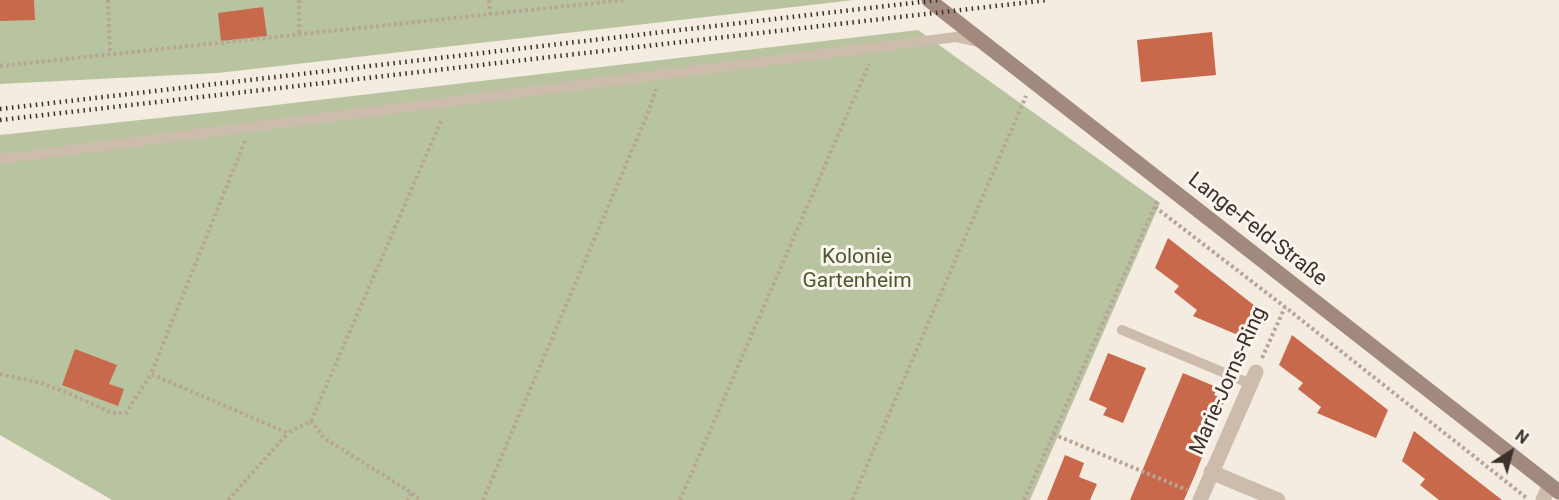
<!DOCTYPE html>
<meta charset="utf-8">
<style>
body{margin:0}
#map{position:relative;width:1559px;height:500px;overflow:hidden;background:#f4ebe1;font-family:Roboto,sans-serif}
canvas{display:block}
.north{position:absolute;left:1481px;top:422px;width:60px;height:60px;-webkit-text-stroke:4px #fbf5ee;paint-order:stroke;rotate:36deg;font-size:16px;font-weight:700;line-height:24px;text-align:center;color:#3b302b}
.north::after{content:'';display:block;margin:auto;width:21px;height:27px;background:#3b302b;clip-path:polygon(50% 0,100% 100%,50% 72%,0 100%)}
</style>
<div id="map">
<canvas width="1559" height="500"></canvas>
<div class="north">N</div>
</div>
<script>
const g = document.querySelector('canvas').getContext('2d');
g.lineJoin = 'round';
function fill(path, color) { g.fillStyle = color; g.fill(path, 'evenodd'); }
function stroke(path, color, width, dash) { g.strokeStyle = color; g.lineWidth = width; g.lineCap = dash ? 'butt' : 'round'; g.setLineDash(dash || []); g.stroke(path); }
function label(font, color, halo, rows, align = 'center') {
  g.font = font + ' Roboto,sans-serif'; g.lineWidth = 6; g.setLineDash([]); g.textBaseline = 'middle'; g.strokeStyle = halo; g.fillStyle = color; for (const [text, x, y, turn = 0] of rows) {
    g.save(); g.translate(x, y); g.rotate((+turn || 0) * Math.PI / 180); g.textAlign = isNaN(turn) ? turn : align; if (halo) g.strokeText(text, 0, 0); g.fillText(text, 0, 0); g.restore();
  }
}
const green = new Path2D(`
 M0 0H854L218 73 0 84Z
 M918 30 1160 203 1030 500H112L0 435V135L224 111Z`);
const building = new Path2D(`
 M0 0H34L35 20 0 21Z
 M263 7 267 36 221 41 218 13Z
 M1212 32 1216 75 1141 82 1137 40Z
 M1168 238 1264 313 1252 341 1193 316 1197 310 1174 292 1179 286 1155 268Z
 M1292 335 1388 410 1376 438 1317 413 1321 407 1298 389 1303 383 1279 365Z
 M75 349 117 365 109 384 124 389 118 406 62 385Z
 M1108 353 1146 368 1123 423 1103 415 1107 408 1089 400Z
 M1183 373 1214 386 1213 390 1216 391 1214 395 1225 399 1195 475 1184 500H1130Z
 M1414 431 1466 472 1502 500H1439L1420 485 1425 479 1402 461Z
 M1065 455 1084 463 1079 477 1097 484 1090 500H1047Z`);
const path = new Path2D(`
 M108 0 110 54
 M299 0V34
 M489 0 490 14
 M0 66 624 0
 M245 141 151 374 288 433 311 421 324 438 412 493 407 500
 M1155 207 1285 307 1528 499
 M1262 358 1285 307
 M0 374 41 383 70 394 112 413H126L151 374
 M311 421 442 119
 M1053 434 1187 490
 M412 493 420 500
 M228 500 288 433
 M483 500 648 113 656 89
 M680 500 869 64
 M852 500 1026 96
 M1024 500 1158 199`);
const lane = new Path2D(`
 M0 159 956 37 979 42
 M1122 330 1251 384`);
const street = new Path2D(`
 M1211 472 1278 500
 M1200 500 1256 372
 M1543 500 1550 485`);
const secondary = new Path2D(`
 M929 0 1559 492`);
const rail = new Path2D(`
 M0 109 938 0
 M0 120 1048 0`);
const streetNames = [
 ["Lange-Feld-Straße",1257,230,38],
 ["Marie-Jorns-Ring",1229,381,-66]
];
const parkNames = [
 ["Kolonie",857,258],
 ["Gartenheim",857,282]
];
fill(green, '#b8c4a0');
fill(building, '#c8694b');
stroke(path, '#b9a596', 4, [3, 3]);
stroke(lane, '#cdbbac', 10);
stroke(street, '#cdbbac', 15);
stroke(secondary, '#a18a7d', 15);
stroke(rail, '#3b302b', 4.5, [1.5, 4.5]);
label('21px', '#3b302b', '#fbf5ee', streetNames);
label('21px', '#4a5a2e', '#fbf5ee', parkNames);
</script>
